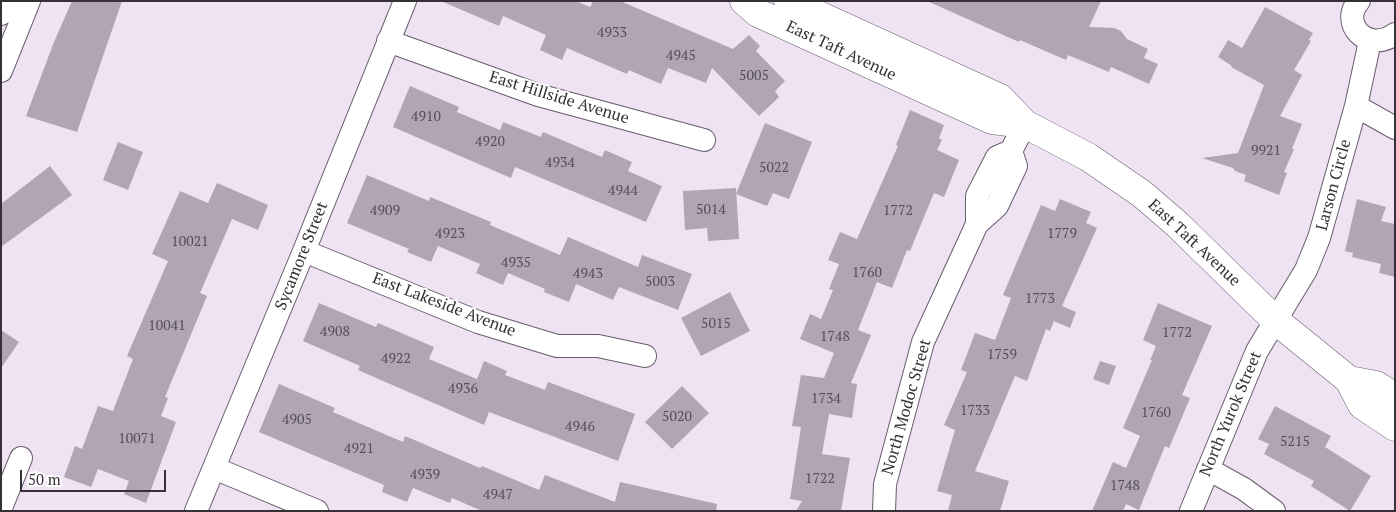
<!DOCTYPE html>
<style>
body{margin:0}
#map{position:relative;width:1396px;height:512px;overflow:hidden;background:#eee2f3;font-family:"PT Serif",serif}
canvas{display:block}
.frame{position:absolute;inset:0;border:2px solid #353137;pointer-events:none}
.scale{position:absolute;left:20px;top:470px;width:146px;height:22px;box-sizing:border-box;border:2px solid #353137;border-top:0;padding-left:6px;font-size:15px;line-height:18px;white-space:nowrap;color:#353137;-webkit-text-stroke:4px #fff;paint-order:stroke}
</style>
<div id="map">
<canvas width="1396" height="512"></canvas>
<div class="frame"></div>
<div class="scale">50 m</div>
</div>
<script>
const g = document.querySelector('canvas').getContext('2d');
g.lineJoin = 'round';
function fill(path, color) { g.fillStyle = color; g.fill(path, 'evenodd'); }
function stroke(path, color, width, dash) { g.strokeStyle = color; g.lineWidth = width; g.lineCap = dash ? 'butt' : 'round'; g.setLineDash(dash || []); g.stroke(path); }
function label(font, color, halo, rows, align = 'center') {
  g.font = font + ' "PT Serif",serif'; g.lineWidth = 4; g.setLineDash([]); g.textBaseline = 'middle'; g.strokeStyle = halo; g.fillStyle = color; for (const [text, x, y, turn = 0] of rows) {
    g.save(); g.translate(x, y); g.rotate((+turn || 0) * Math.PI / 180); g.textAlign = isNaN(turn) ? turn : align; if (halo) g.strokeText(text, 0, 0); g.fillText(text, 0, 0); g.restore();
  }
}
const building = new Path2D(`
 M72 1H122L77 132 26 116 54 42Z
 M441 1H576L590 7 593 1H620L733 49 749 35 760 46 756 51 785 81 775 91 779 97 759 116 712 68 706 83 668 68 661 84 629 70 627 74 567 48 562 60 540 50 546 35 503 16 499 26Z
 M927 1H1101L1089 27 1114 28 1121 31 1127 39 1148 49 1144 58 1158 64 1149 84 1111 67 1109 72 1068 55 1066 60 1020 40 1019 42Z
 M1265 7 1313 33 1309 40 1311 41 1294 70 1302 75 1280 116 1302 124 1292 149H1294L1284 172 1287 173 1279 195 1244 181 1246 175 1235 171 1233 168 1202 158 1238 153 1264 85 1231 67 1232 66 1218 57 1228 40 1242 48Z
 M410 86 459 107 457 112 500 130 503 122 541 137 543 132 602 157 605 150 632 162 628 171 662 186 646 222 515 167 511 178 393 127Z
 M910 110 944 125 939 138 942 140 937 150 959 160 944 197 934 193 910 251 907 250 892 288 877 282 858 330 871 335 851 383 857 384 852 418 829 414 822 454 850 458 841 511H796L802 501 790 499 801 427 792 426 801 375 824 378 834 353 800 339 810 314 821 319 833 290 829 289 839 264 828 260 840 232 857 239 898 146 896 145Z
 M765 123 812 142 789 199 773 193 767 206 736 194Z
 M118 142 143 152 128 190 103 180Z
 M50 166 72 195 1 247V204Z
 M367 175 429 201 430 197 491 222 490 225 560 255 568 237 638 267 642 255 692 274 678 310 619 287 613 300 576 284 569 302 544 292 545 289 508 273 503 285 476 273 480 264 438 246 431 262 407 252 409 249 347 223Z
 M217 183 268 205 258 230 232 219 200 293 207 296 165 397 168 398 161 416 176 422 146 503 124 494 129 481 98 469 91 487 64 477 75 446 82 449 98 406 113 411 133 359 127 356 168 261 152 254 180 191 208 203Z
 M736 188 739 239 708 241 707 228 685 230 683 191Z
 M1060 199 1091 212 1086 223 1097 228 1062 306 1076 312 1070 328 1054 321 1050 331 1046 329 1027 381 1015 376 975 471 1009 481 1000 511H948L952 495 937 491 955 430 944 425 967 372 961 370 975 333 995 340 1011 298 1003 295 1041 205 1055 211Z
 M1357 199 1386 207 1381 221 1395 224V277L1379 273 1381 264 1352 257 1353 253 1345 251Z
 M730 292 750 331 701 356 681 318Z
 M319 303 376 327 378 323 434 347 429 359 477 379 484 361 507 371 505 375 545 390 548 382 635 414 618 461 489 412 484 425 358 370 360 366 303 341Z
 M1158 303 1212 326 1182 395 1190 398 1169 448 1165 446 1139 510 1126 504 1123 511H1092L1113 462 1126 468 1140 436 1123 428 1152 360H1150L1156 346 1143 340Z
 M1 330 19 342 1 368Z
 M1100 361 1116 366 1109 385 1093 379Z
 M279 384 335 408 333 412 403 442 405 436 480 468 482 466 539 490 545 475 615 502 620 482 717 504 716 511H482L452 498 450 503 413 488 407 502 382 492 384 485 259 432Z
 M682 386 709 413 672 449 645 422Z
 M1275 406 1331 436 1325 447 1371 476 1350 511 1311 486 1314 481 1264 454 1269 444 1258 439Z`);
const minor = new Path2D(`
 M1359 1C1339 23 1367 54 1395 34
 M1 14 6 1
 M388 41 538 95 704 140
 M1 71 29 1
 M1356 106 1395 128
 M977 224 997 206 1016 166 1011 151
 M304 251 478 322 557 346H598L645 356
 M214 468 317 511
 M1208 469 1244 489 1274 511
 M1 508 21 458
 M196 511 304 251 405 1
 M884 511 885 484 923 342 977 224V196L997 157 1011 151 1025 124
 M1191 511 1257 351 1306 270 1319 238 1356 106 1370 41`);
const tertiary = new Path2D(`
 M744 1 758 13 992 120 1025 124 1088 157 1142 194 1178 225 1275 320 1349 380 1362 405 1395 427
 M788 1 1000 98 1025 124
 M1349 380 1376 385 1395 397`);
const numberNames = [
 ["4933",612,33],
 ["4945",681,56],
 ["5005",754,76],
 ["4910",426,117],
 ["4920",490,142],
 ["9921",1266,151],
 ["4934",560,163],
 ["5022",774,168],
 ["4944",623,191],
 ["5014",711,210],
 ["4909",385,211],
 ["1772",898,211],
 ["4923",450,234],
 ["1779",1062,234],
 ["10021",190,242],
 ["4935",516,263],
 ["1760",867,273],
 ["4943",588,274],
 ["5003",660,282],
 ["1773",1040,299],
 ["5015",716,324],
 ["10041",167,326],
 ["4908",335,332],
 ["1772",1177,333],
 ["1748",835,337],
 ["1759",1002,355],
 ["4922",396,359],
 ["4936",463,389],
 ["1734",826,399],
 ["1733",975,411],
 ["1760",1156,413],
 ["5020",677,417],
 ["4905",297,420],
 ["4946",580,427],
 ["10071",137,439],
 ["5215",1295,442],
 ["4921",359,449],
 ["4939",425,475],
 ["1722",820,479],
 ["1748",1125,486],
 ["4947",498,495]
];
const streetNames = [
 ["East Taft Avenue",841,51,25],
 ["East Hillside Avenue",559,98,17],
 ["Larson Circle",1334,185,-75],
 ["East Taft Avenue",1194,243,43],
 ["Sycamore Street",302,256,-68],
 ["East Lakeside Avenue",444,305,21],
 ["North Modoc Street",907,407,-74],
 ["North Yurok Street",1231,414,-67]
];
fill(building, '#b0a4b5');
stroke(minor, '#685d6c', 24);
stroke(tertiary, '#685d6c', 29);
stroke(minor, '#fff', 22);
stroke(tertiary, '#fff', 28);
label('14px', '#544e56', null, numberNames);
label('16px', '#353137', '#fff', streetNames);
</script>
